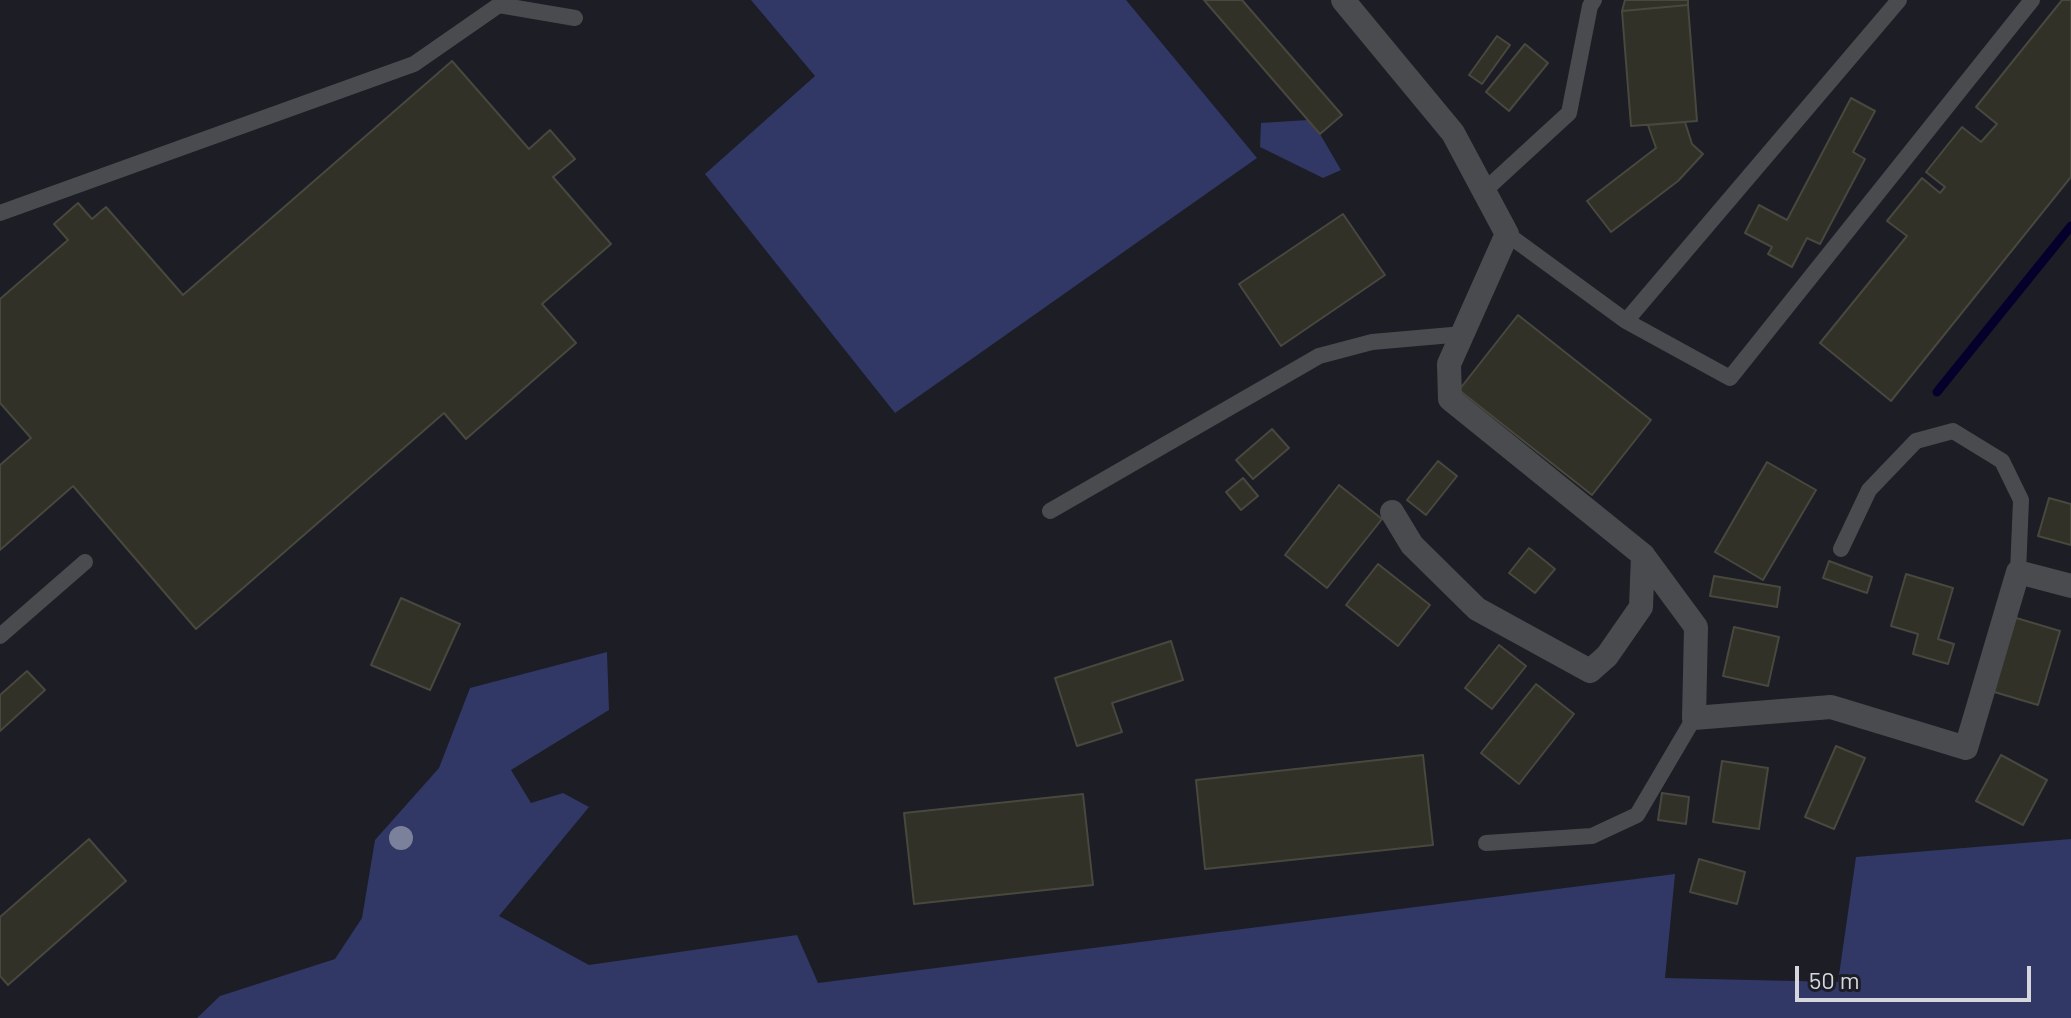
<!DOCTYPE html>
<style>
body{margin:0}
#map{position:relative;width:2071px;height:1018px;overflow:hidden;background:#1c1d25;font-family:Barlow,sans-serif}
canvas{display:block}
.scale{position:absolute;left:1795px;top:966px;width:236px;height:36px;box-sizing:border-box;border:4px solid #d6d7dc;border-top:0;padding-left:10px;font-size:24px;line-height:28px;white-space:nowrap;color:#d6d7dc;-webkit-text-stroke:6px #1c1d25;paint-order:stroke}
</style>
<div id="map">
<canvas width="2071" height="1018"></canvas>
<div class="scale">50 m</div>
</div>
<script>
const g = document.querySelector('canvas').getContext('2d');
g.lineJoin = 'round';
function fill(path, color) { g.fillStyle = color; g.fill(path, 'evenodd'); }
function stroke(path, color, width, dash) { g.strokeStyle = color; g.lineWidth = width; g.lineCap = dash ? 'butt' : 'round'; g.setLineDash(dash || []); g.stroke(path); }
const green = new Path2D(`
 M751 0H1126L1257 158 895 413 705 174 815 76Z
 M1308 120 1320 134 1341 170 1323 178 1260 147 1261 123Z
 M607 652 609 710 511 770 531 803 563 793 589 807 499 916 589 965 797 935 818 983 1675 874 1665 978 1838 982 1856 857 2071 839V1018H197L220 996 335 959 362 918 375 840 439 768 470 688Z`);
const stream = new Path2D(`
 M1937 392 2071 226`);
const building = new Path2D(`
 M1204 0H1242L1342 115 1320 134Z
 M1625 0H1688V5L1622 11Z
 M2062 0H2071V177L1891 401 1820 343 1907 236 1887 221 1922 178 1940 193 1945 187 1926 172 1962 127 1981 142 1997 124 1976 107Z
 M1688 5 1697 121 1631 126 1622 11Z
 M1497 36 1510 45 1482 84 1469 75Z
 M1525 44 1548 63 1509 111 1486 92Z
 M452 61 529 149 550 130 575 159 553 177 611 244 542 304 576 343 466 439 444 413 196 629 73 486 0 550V465L31 438 0 403V299L68 240 54 224 78 203 92 219 106 207 183 295Z
 M1851 98 1875 111 1853 152 1865 159 1820 244 1807 238 1792 267 1768 254 1772 247 1745 233 1759 205 1787 220Z
 M1685 122 1692 144 1703 154 1678 181 1611 232 1587 201 1656 148 1648 125Z
 M1343 214 1385 275 1281 346 1239 284Z
 M1518 315 1651 420 1592 495 1459 390Z
 M1272 429 1289 448 1253 479 1236 460Z
 M1438 461 1457 476 1426 515 1407 500Z
 M1767 462 1816 490 1763 580 1715 552Z
 M1243 478 1258 496 1241 510 1226 492Z
 M1339 485 1382 519 1327 588 1285 555Z
 M2049 498 2071 504V545L2038 536Z
 M1529 548 1555 569 1535 593 1509 573Z
 M1829 561 1872 577 1867 593 1823 578Z
 M1378 564 1430 605 1398 646 1346 605Z
 M1906 574 1953 588 1938 639 1954 644 1948 664 1913 654 1918 634 1891 626Z
 M1714 576 1780 587 1777 607 1710 596Z
 M401 598 460 624 430 690 371 665Z
 M2013 617 2060 631 2038 705 1991 691Z
 M1734 627 1779 637 1768 686 1723 676Z
 M1171 641 1183 680 1112 703 1122 732 1077 746 1055 678Z
 M1499 645 1526 666 1492 709 1465 688Z
 M27 671 45 690 0 731V695Z
 M1536 684 1574 714 1519 784 1481 753Z
 M1836 746 1865 758 1834 829 1805 817Z
 M1423 755 1433 845 1205 869 1196 780Z
 M2001 755 2047 780 2023 825 1976 801Z
 M1722 761 1768 768 1759 829 1713 822Z
 M1662 793 1689 797 1686 824 1658 820Z
 M1083 794 1093 885 914 904 904 813Z
 M89 839 126 881 8 985 0 976V917Z
 M1699 859 1745 872 1737 904 1690 892Z`);
const service = new Path2D(`
 M1484 191 1569 113 1590 6 1594 0
 M0 213 414 64 499 5 575 18
 M1507 234 1626 321 1730 378 2032 0
 M1626 321 1899 0
 M1050 511 1319 356 1372 342 1463 334
 M1841 549 1869 490 1916 441 1953 431 2002 461 2021 500 2018 572
 M0 636 85 562
 M1486 843 1592 836 1637 815 1694 718`);
const minor = new Path2D(`
 M1343 0 1453 133 1507 234 1449 364 1450 399 1643 555 1696 627 1694 718 1831 707 1966 748 2018 572 2071 586
 M1392 512 1412 545 1477 609 1590 671 1607 656 1641 607 1643 555`);
const trees = [
 [401,838]
];
fill(green, '#313865');
stroke(stream, '#04002b', 9);
fill(building, '#313128');
stroke(building, '#48483f', 2);
stroke(service, '#4a4b4f', 16);
stroke(minor, '#4a4b4f', 24);
g.fillStyle = '#7b809b';
for (const [x, y] of trees) { g.beginPath(); g.arc(x, y, 12, 0, 2 * Math.PI); g.fill(); }
</script>
